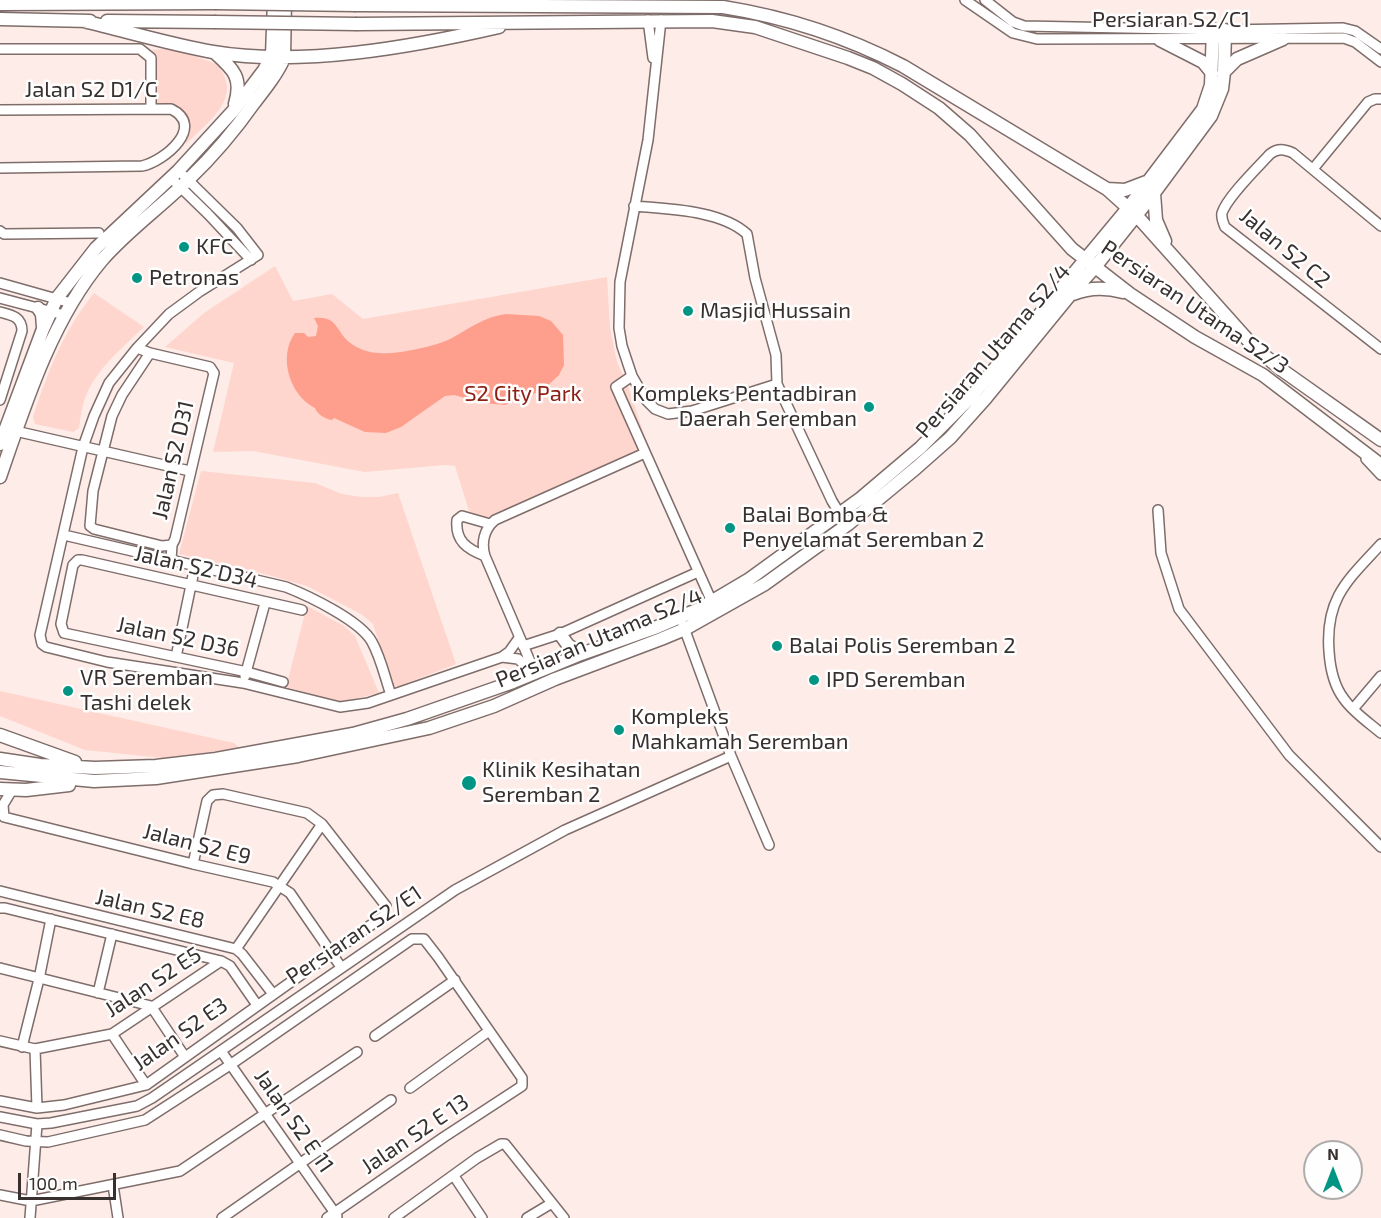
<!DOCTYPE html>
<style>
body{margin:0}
#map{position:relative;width:1381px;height:1218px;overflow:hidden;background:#feece8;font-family:"Exo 2",sans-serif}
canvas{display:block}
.north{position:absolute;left:1303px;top:1140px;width:60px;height:60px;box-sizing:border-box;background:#fefefe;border:2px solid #aeacab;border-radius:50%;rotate:0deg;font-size:16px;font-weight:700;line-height:24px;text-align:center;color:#37302f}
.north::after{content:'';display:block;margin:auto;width:21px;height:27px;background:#029583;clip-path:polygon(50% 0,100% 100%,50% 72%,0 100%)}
.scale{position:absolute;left:18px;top:1173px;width:98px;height:27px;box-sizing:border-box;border:3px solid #37302f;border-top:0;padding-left:8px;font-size:18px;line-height:21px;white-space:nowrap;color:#37302f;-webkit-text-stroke:4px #fefefe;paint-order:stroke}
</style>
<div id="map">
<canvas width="1381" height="1218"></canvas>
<div class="north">N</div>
<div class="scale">100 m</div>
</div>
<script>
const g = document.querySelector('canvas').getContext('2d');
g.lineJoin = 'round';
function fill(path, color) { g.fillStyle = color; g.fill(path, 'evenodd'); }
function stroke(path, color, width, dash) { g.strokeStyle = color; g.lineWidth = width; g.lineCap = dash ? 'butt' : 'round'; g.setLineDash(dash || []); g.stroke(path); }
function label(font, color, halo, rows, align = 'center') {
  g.font = font + ' "Exo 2",sans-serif'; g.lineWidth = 5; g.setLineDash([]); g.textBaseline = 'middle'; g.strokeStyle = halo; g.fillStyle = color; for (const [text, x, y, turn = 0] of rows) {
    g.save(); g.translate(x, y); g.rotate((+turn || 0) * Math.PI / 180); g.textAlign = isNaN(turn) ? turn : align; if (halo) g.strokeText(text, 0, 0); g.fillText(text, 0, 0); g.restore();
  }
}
const green = new Path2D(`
 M173 48 219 65C222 72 227 80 227 87 228 110 200 129 186 144 188 112 186 108 153 105L152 50Z
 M275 266 293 301 332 294 363 319 607 277 610 328 617 362 628 386 649 449 484 519 469 511 455 466 445 465 365 472 253 451 213 452 234 363 165 347 204 313Z
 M94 293 144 327C121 349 91 373 83 405 81 412 80 421 79 428L73 432 35 424 33 417C48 371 63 332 94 293Z
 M201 471 315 483 342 494 361 497H379L398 493 456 664 400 686H394L392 682 373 624 361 614 307 586 250 570 179 554Z
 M307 606 344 626 355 636 379 693 346 701H335L286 687Z
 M0 691 234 743 240 748 163 758 85 750 0 716Z`);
const water = new Path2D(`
 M506 314 539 316 551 321 563 335 564 365 559 375 543 390 505 405 484 403 454 395 445 396 401 427 386 433 365 432 334 418 332 420C325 419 317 414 315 408 289 395 278 356 295 333H304L308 337 316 336 318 326 314 318C338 316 335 330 349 342 358 349 369 353 379 353 395 355 438 346 452 338 470 328 484 317 506 314Z`);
const minor = new Path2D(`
 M965 0 1013 33 1037 39 1344 38 1355 42 1381 62
 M985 0 1013 22 1024 26 1225 30 1343 28 1355 31 1381 49
 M648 20 653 58
 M661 20 648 140 620 282 619 328 622 346 632 376 646 400 655 409 668 414 692 411 777 384 832 501 843 519
 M0 49H140L151 58V108
 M0 110 171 109C206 126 165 161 142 166L0 168
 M1313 169 1368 102 1375 99H1381
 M184 176 237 228 258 255 199 292 169 314 137 348 109 383 94 416 83 447 40 635 42 644 46 647 107 662 243 683 340 707 368 703 502 657 509 652 519 638
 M171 178 208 214 251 260
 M634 206C668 209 721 210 747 234L755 278 776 355 777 384
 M1381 226 1293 153C1284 149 1278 148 1270 154 1258 167 1227 197 1222 213 1221 218 1223 222 1225 227L1381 349
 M0 231 4 234 99 233
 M0 283 71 303
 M0 298 64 315
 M0 312C12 315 22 317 22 331L0 400
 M137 348 150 353 210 367 214 373 175 539 172 545 171 560
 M150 353 122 395 112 416 93 491 90 526 94 529 162 546 172 545
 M632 376 616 387 712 602
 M11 430 190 471
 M1366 459 1381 475
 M1158 510 1161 553 1179 609 1289 755 1381 847
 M64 535 286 587C309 596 361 621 372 642 381 658 385 678 391 695
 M1381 544C1348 580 1325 598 1329 651 1330 667 1334 686 1344 699 1353 712 1368 722 1381 733
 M485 556C467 549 455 541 457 520L462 516 490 524
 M683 625 731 756 769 845
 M523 646 560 634 698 572
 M176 657 195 566
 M502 657 518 659 531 670
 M535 673 485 556C481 543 484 529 495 520L645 453
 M245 676 265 603
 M283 682 247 672 64 633 61 624 73 565 78 560H82L302 610
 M1353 709 1381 676
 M4 817 193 864 273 882 290 893 341 967
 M4 817 3 805 12 790
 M0 891 236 949 242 954 273 994
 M0 908H5L221 961 230 966 257 1005
 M236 949 322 824
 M0 968 151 1006 185 1057
 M98 993 112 934
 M112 1034 146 1085
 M375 1036 455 980
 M0 1041 35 1049 112 1034 221 961
 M22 1047 39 979 51 919
 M35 1049 37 1108
 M221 1051 337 1216
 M410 1088 489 1031
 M0 1101 37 1108 64 1105 146 1085 385 915 386 906 322 824 307 813 223 794 213 795 207 801 193 864
 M0 1117 37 1124 51 1123 137 1106 152 1098 455 890 565 830 731 756
 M0 1135 26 1141 48 1142 145 1120 230 1065 412 939H424L438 957 522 1078V1086L444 1137 327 1218
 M454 1176 482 1218
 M113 1185 118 1218
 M0 1195 31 1201 180 1171 357 1052
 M30 1218 37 1124
 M222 1218 391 1100
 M394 1218 477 1158 501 1144H505L564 1218
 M527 1218 552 1203`);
const major = new Path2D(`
 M0 4 215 3
 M356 5 723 7C786 17 847 37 903 66L1107 189 1137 216 1254 347 1282 370 1381 440
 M0 19 90 21
 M83 21C126 31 169 44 213 52 301 67 412 47 499 27
 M107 21 214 22
 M357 24 712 21 755 27 848 58 873 68 902 84 939 108 970 135 1072 249 1130 294 1195 337 1263 375 1381 465
 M1160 40 1203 62 1212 73
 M214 52C233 69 243 77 235 104
 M1224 72 1237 59 1283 39
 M1107 189 1125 190 1146 182
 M1154 193 1156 220 1165 241
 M1073 294C1090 287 1105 287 1123 292
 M38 308 42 314 43 327
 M0 444 43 329 57 298 96 248 178 171 233 111 264 70 272 56 274 0
 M0 477C25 404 52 319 102 260 128 230 161 207 189 179 213 156 235 130 254 103 265 89 277 74 284 58L285 0
 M560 634 568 645 581 654
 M0 735 75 762
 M0 759 40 765 95 768 156 766 216 759 353 734 407 719 513 682 581 654 657 627 699 609 748 580 861 498 920 448 971 397 1128 208 1203 109 1211 85 1213 29
 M0 772 94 781 156 778 298 756 429 728 494 706 555 679 661 639 685 629 765 584 847 525 916 468 950 438 985 399 1070 295 1095 267 1154 193 1211 116 1222 89 1224 72 1225 30
 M0 789 26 790 69 785`);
const majorBridge = new Path2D(`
 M215 3 356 5
 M214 22 357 24`);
const markers = [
 [184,247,6,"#029583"],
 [137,278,6,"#029583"],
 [688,311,6,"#029583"],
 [869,407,6,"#029583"],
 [730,528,6,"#029583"],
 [777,646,6,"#029583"],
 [814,680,6,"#029583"],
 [68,691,6,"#029583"],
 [619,730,6,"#029583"],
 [469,783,8,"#029583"]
];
const streetNames = [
 ["Persiaran S2/C1",1171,20],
 ["Jalan S2 D1/C",91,90],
 ["Jalan S2 C2",1285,248,40],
 ["Persiaran Utama S2/3",1195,307,34],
 ["Persiaran Utama S2/4",993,351,-49],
 ["Jalan S2 D31",173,460,-77],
 ["Jalan S2 D34",196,567,13],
 ["Jalan S2 D36",178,637,12],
 ["Persiaran Utama S2/4",599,638,-23],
 ["Jalan S2 E9",197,844,14],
 ["Jalan S2 E8",150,909,13],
 ["Persiaran S2/E1",354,935,-34],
 ["Jalan S2 E5",153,982,-33],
 ["Jalan S2 E3",180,1034,-35],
 ["Jalan S2 E 11",294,1121,55],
 ["Jalan S2 E 13",415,1134,-34]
];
const poiNames = [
 ["KFC",196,247],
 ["Petronas",149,278],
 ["Masjid Hussain",700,311],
 ["Kompleks Pentadbiran",857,394,"right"],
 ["Daerah Seremban",857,419,"right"],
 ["Balai Bomba &",742,515],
 ["Penyelamat Seremban 2",742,540],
 ["Balai Polis Seremban 2",789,646],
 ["VR Seremban",80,678],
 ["Tashi delek",80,703],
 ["IPD Seremban",826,680],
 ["Kompleks",631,717],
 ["Mahkamah Seremban",631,742],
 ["Klinik Kesihatan",482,770],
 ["Seremban 2",482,795]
];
const parkNames = [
 ["S2 City Park",523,394]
];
fill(green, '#fed6ce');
fill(water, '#fe9e8d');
stroke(minor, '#7e6d6a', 12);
stroke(major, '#7e6d6a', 15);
stroke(minor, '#fff', 9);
stroke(major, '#fff', 12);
stroke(majorBridge, '#7e6d6a', 15, []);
stroke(majorBridge, '#fff', 12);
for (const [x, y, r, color] of markers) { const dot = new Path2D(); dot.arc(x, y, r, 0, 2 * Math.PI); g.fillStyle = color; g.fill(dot); stroke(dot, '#fefefe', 2); }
label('22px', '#37302f', '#fefefe', streetNames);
label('22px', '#37302f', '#fefefe', poiNames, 'left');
label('22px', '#8e2013', '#fefefe', parkNames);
</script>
